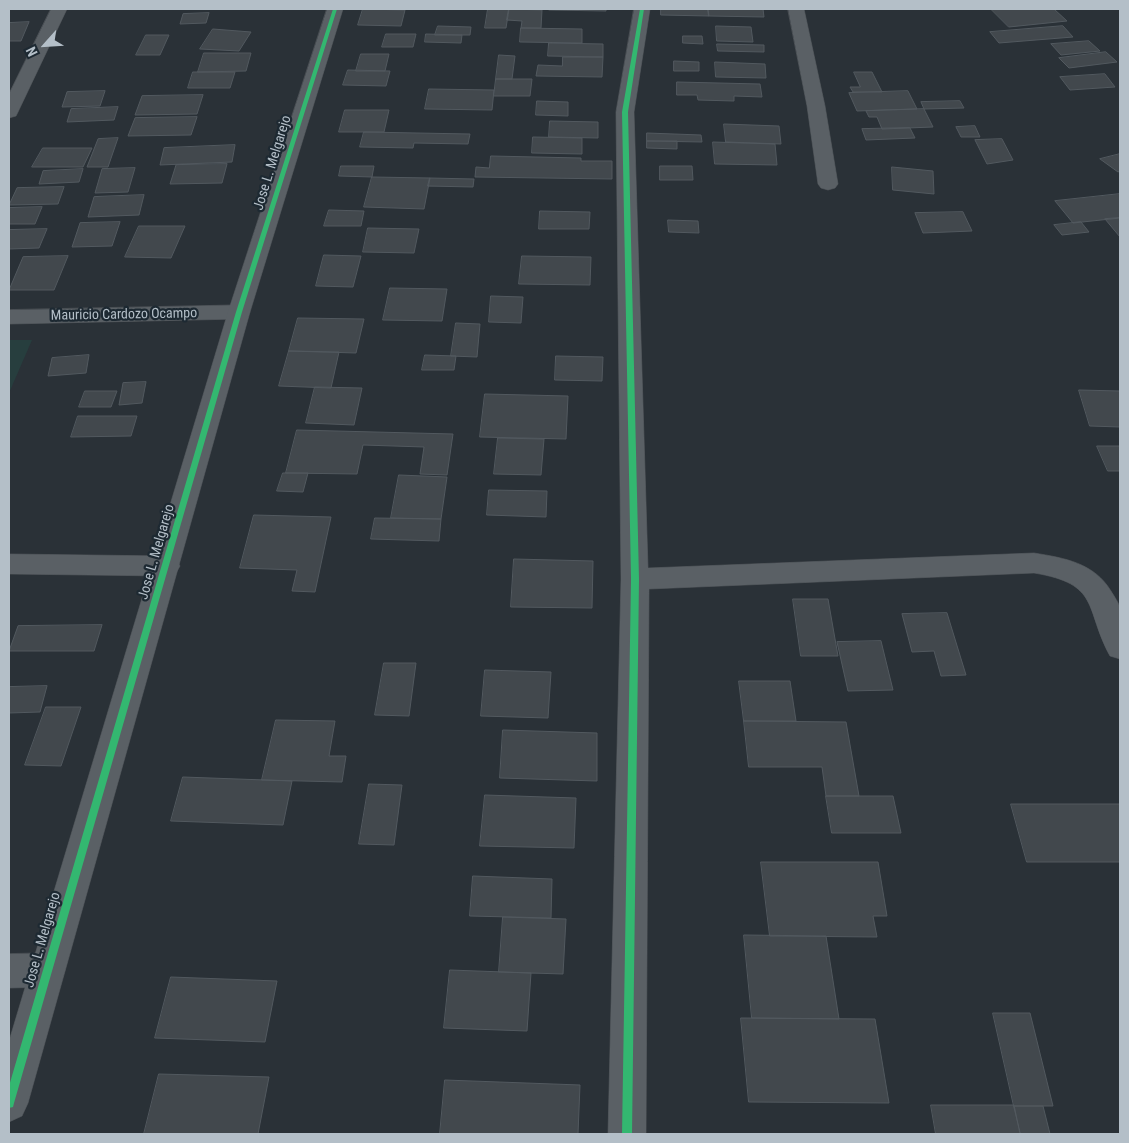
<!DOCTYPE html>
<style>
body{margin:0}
#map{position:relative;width:1129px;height:1143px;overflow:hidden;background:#2a3137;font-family:"Roboto Condensed",sans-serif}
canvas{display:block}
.frame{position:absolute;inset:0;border:10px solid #b4bfc8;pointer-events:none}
.north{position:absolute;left:20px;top:20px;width:50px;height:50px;-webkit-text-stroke:4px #1d2932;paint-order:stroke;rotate:244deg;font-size:14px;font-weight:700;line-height:20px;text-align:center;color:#b4bfc8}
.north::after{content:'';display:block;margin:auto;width:18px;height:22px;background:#b4bfc8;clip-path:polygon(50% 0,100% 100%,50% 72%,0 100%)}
</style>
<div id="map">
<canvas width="1129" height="1143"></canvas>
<div class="frame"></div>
<div class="north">N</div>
</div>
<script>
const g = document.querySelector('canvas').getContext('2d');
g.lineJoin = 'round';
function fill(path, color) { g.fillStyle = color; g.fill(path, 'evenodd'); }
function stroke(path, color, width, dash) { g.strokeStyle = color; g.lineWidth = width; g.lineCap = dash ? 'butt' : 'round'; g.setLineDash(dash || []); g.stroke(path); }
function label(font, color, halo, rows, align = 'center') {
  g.font = font + ' "Roboto Condensed",sans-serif'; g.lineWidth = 4.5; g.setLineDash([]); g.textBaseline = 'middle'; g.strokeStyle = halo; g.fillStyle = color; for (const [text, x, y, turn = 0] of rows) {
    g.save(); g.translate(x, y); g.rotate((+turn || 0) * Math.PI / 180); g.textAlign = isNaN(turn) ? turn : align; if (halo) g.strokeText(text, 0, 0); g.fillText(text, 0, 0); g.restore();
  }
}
const green = new Path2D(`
 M9 340H32L9 393Z`);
const building = new Path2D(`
 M363 9 405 10 401 26 358 25Z
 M488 9H509L506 28H485Z
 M509 9 542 10 541 28H521L522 21 507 20Z
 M549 9H606V11L549 10Z
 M661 9H708L709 16 661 15Z
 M708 9H763L764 17 709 16Z
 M991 9H1054L1067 21 1009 27Z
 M209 13 206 23 180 24 183 14Z
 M29 22 21 41H9V23Z
 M438 26 471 27 470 35H435Z
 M716 26 751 27 753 42 717 41Z
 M1063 26 1073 37 999 43 990 32Z
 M521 28 582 29V43L520 42Z
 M213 29 251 32 239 51 200 49Z
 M386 34H416L413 47H382Z
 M426 34 462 35 461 43 425 42Z
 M146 35H169L160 55H136Z
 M683 36H702L703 44 683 43Z
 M1089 41 1100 51 1061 55 1051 44Z
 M549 43 603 44V57L548 56Z
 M717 44 764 45V52L718 51Z
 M1106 52 1117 62 1069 68 1059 58Z
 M204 53H251L246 71 198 72Z
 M361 54H389L385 71H356Z
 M499 55 515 56 512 79H496Z
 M563 57H603L602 77 536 76 538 65 562 66Z
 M674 61 699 62V71H674Z
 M715 62 765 64 766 78 716 77Z
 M348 70 390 71 386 86 343 85Z
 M193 72H235L230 88H188Z
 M854 72H872L882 92H853L850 87H860Z
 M1105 74 1115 87 1070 90 1060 77Z
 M496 79H532L530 96H494Z
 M677 82 760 84 762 97 734 96V101L698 100 697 95H677Z
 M429 89 494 90 492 110 425 109Z
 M105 91 100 106 62 107 67 92Z
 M908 91 917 109 857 111 849 93Z
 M203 95 197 114 135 115 142 96Z
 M537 101 568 102V116L536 115Z
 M960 101 964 108 924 109 921 102Z
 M118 107 114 120 67 122 71 109Z
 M924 109 933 127 882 129 877 117H869L866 111Z
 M345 110H389L384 132H339Z
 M197 117 191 135 128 136 135 118Z
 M550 121 598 122V138L549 137Z
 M724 124 779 126 781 144 726 142Z
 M975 126 980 137H961L956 127Z
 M910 128 915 138 866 140 862 129Z
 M364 132 470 134 468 144 414 143 413 148 360 147Z
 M647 133 701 135 702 142 647 141Z
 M533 137 582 138V154L532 153Z
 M118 138 108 167H87L98 139Z
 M1002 139 1013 160 987 164 975 140Z
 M647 141H677V149L647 148Z
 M713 142 775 144 777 165 715 164Z
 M235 145 232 162 160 165 164 148Z
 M43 148H92L83 167H32Z
 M1120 154V171L1118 172 1100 159Z
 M491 156 581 158V161H612V179L475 177 476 167 489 168Z
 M227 164 222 183 170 184 176 165Z
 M341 166H374L372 177 339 176Z
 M660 166H692L693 180H660Z
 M892 167 933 171 934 194 893 190Z
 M135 168 128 192 95 193 102 169Z
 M83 169 79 182 39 184 43 171Z
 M372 177 430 178 424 209 364 207Z
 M430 178 474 179 473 187 428 186Z
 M64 187 58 204 9 205 17 188Z
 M1120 194V218L1073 223 1055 201Z
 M144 195 139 215 88 217 94 197Z
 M42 207 35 224H9V208Z
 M329 210 364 211 361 226H324Z
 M540 211 590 212 589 229H539Z
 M963 212 972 231 923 233 915 213Z
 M1120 218V237L1105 219Z
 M668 220 698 221 699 233 669 232Z
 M120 222 112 246 72 247 80 223Z
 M1081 222 1089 232 1062 235 1054 225Z
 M139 226H185L171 258 125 257Z
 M368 228 419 229 414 253 363 252Z
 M47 229 39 248 9 249V230Z
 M324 255 361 256 353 287 316 286Z
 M68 256 54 290H9L23 257Z
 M522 256 591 257 590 285 519 284Z
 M390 288 447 289 442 321 383 320Z
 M491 296 523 297 521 323 489 322Z
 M298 318 364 319 356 353 289 351Z
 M456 323 480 324 477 357 451 356Z
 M289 351 339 352 331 388 279 386Z
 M89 355 86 373 48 376 52 358Z
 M425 355 456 356 454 370H422Z
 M556 356 603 357 602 381 555 380Z
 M146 382 142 403 119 405 123 383Z
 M315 387 362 388 354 425 306 423Z
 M1079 390 1120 391V427L1090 426Z
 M85 391H117L111 407H79Z
 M485 394 568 396 566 439 480 437Z
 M78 416H137L131 436 71 437Z
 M297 430 453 434 447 475 420 474 424 447 363 445 357 474 286 473Z
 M498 438 544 439 541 475 494 474Z
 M1097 446H1120V471H1108Z
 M283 473H308L303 492 277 491Z
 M399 475 447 477 441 519 391 518Z
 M489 490 547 491 546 517 487 515Z
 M254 515 331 517 315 592 292 591 297 570 240 568Z
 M375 518 441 519 439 541 371 539Z
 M514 559 593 561 592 608 511 607Z
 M793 599H828L838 656H801Z
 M947 613 966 675 941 676 934 651 912 652 902 614Z
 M102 625 94 651H9L18 626Z
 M881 641 893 690 848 691 837 642Z
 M384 663H416L409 716 375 715Z
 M485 670 551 672 548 718 481 716Z
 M739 681H790L796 721H744Z
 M47 686 40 712 9 713V687Z
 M46 707H81L61 766 25 765Z
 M276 720 335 721 329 756H346L342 782 262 780Z
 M744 721 846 722 859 796H826L822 767H749Z
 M503 730 597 733V781L500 778Z
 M183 777 292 781 283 825 171 821Z
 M369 784 402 785 394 845 359 844Z
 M485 795 576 798 574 848 480 846Z
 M826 796H893L901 833H832Z
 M1011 804H1120V862H1027Z
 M761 862H878L887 916H873L877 937 770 936Z
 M473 876 552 879 551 918 470 916Z
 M503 917 566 919 563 974 499 972Z
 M744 935 826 936 839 1019 752 1018Z
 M450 970 531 973 527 1031 444 1028Z
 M171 977 277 981 265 1042 155 1038Z
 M993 1013H1030L1053 1106H1014Z
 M741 1018 875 1019 889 1103 749 1102Z
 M159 1074 269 1077 258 1134H144Z
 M445 1080 580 1085 578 1134H440Z
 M931 1105H1014L1020 1134H936Z
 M1014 1106H1043L1050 1134H1021Z`);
const minor = new Path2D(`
 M51 9H67L18 112 16 116 9 118V94Z
 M634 9H650L634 112 648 568 1034 553C1065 558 1094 563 1111 591 1114 596 1119 603 1120 608 1123 622 1120 645 1120 659L1110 656C1084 608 1101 584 1034 573L649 589 646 1134H608L621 579 616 112Z
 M788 9H804L825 106 838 184 835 188 828 190 821 188 818 184 807 106Z
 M239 305 247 307 250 312 247 317 239 319 9 324V310Z
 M9 554 166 556 176 559 180 566 176 573 166 576 9 574Z
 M47 953 59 958 65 970 59 982 47 987 9 988V954Z`);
const tertiary = new Path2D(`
 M327 9H343L250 312 28 1103 22 1116 9 1122V1041L228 312Z`);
const cycleway = new Path2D(`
 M333 9H337L242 312 14 1103 13 1107 9 1108V1086L236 312Z
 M640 9H644L628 112 639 579 632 1134H622L631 579 622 112Z`);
const streetNames = [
 ["Jose L. Melgarejo",273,163,-73],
 ["Mauricio Cardozo Ocampo",124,315,-1],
 ["Jose L. Melgarejo",157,552,-74],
 ["Jose L. Melgarejo",43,940,-74]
];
fill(green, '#273e3e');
fill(building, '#42484d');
stroke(building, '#52595f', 1);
stroke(minor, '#484d52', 1);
stroke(tertiary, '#484d52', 1);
fill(minor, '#5a6065');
fill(tertiary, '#5a6065');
fill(cycleway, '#33b770');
label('14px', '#b4bfc8', '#1d2932', streetNames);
</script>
